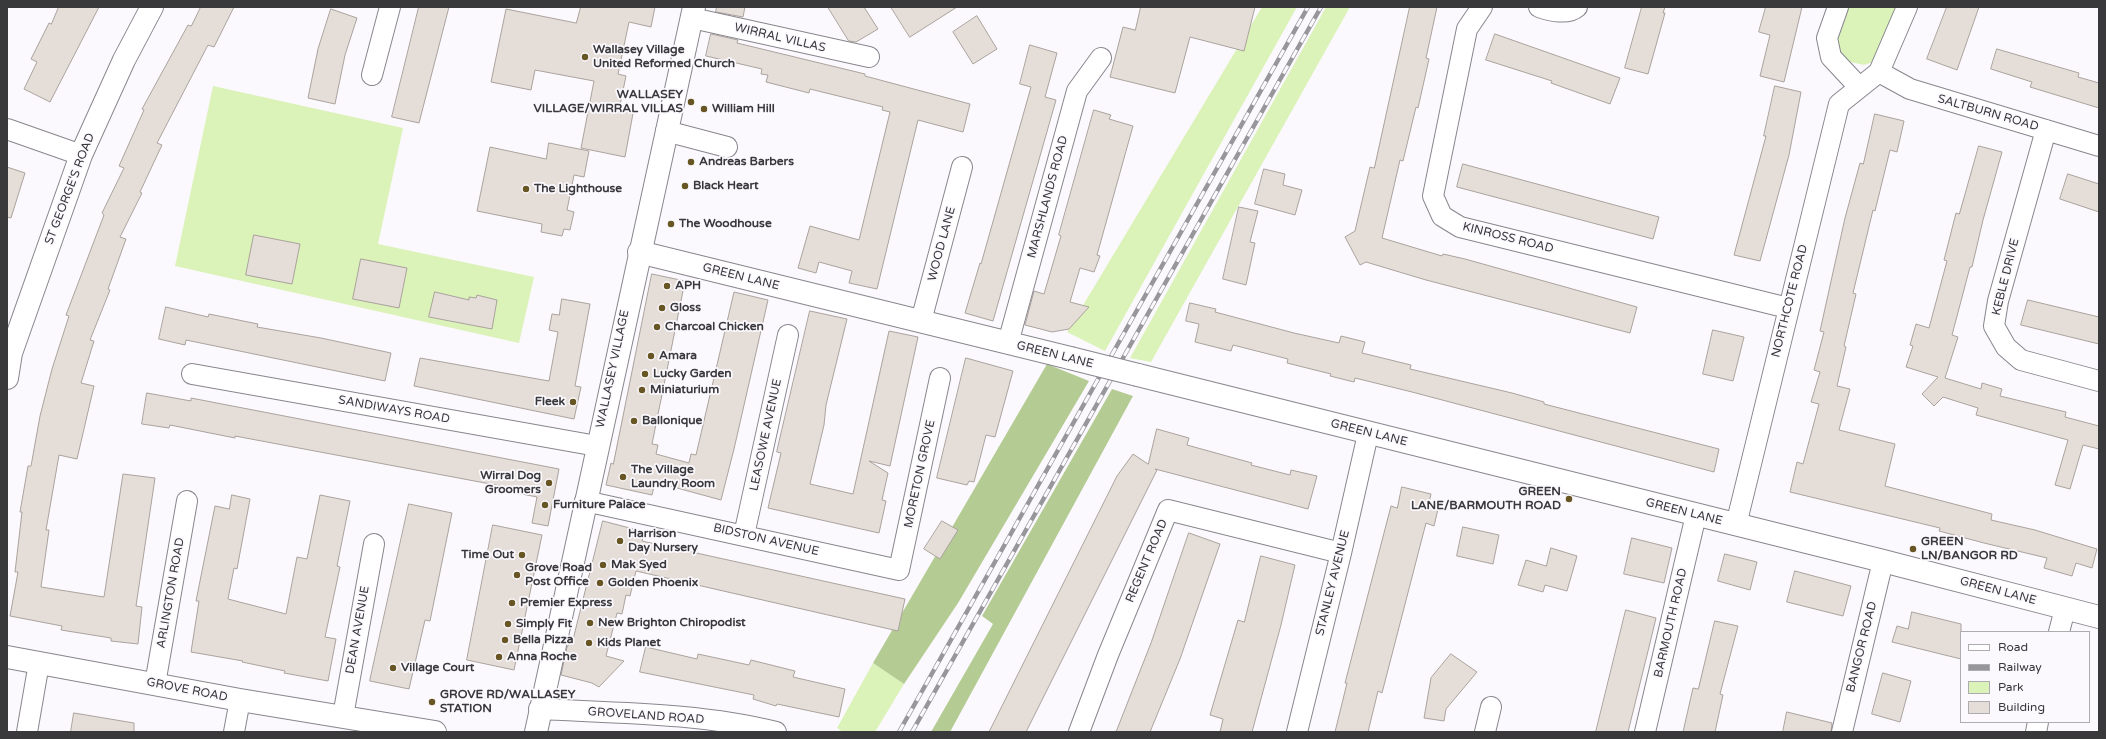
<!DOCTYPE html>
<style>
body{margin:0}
#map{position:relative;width:2106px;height:739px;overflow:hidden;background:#fbf9fe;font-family:"Varela Round",sans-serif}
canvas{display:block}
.frame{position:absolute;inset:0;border:8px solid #39383b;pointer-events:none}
.legend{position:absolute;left:1960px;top:631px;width:130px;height:92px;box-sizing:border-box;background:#fbf9fe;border:1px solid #adacb0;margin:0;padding:5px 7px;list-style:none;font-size:12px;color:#39383b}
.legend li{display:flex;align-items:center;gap:8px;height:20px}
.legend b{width:20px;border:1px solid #adacb0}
</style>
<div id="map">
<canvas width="2106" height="739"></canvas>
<div class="frame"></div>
<ul class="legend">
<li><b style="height:5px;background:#fff"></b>Road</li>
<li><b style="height:5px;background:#97969a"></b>Railway</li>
<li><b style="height:11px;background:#dbf2b9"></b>Park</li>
<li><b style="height:11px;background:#e5ddd7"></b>Building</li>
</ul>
</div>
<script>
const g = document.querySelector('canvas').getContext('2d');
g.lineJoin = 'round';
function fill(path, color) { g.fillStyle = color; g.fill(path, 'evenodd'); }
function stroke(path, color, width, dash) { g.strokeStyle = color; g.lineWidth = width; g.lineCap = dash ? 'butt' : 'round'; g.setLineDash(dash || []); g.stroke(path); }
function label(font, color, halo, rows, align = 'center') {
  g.font = font + ' "Varela Round",sans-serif'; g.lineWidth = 3.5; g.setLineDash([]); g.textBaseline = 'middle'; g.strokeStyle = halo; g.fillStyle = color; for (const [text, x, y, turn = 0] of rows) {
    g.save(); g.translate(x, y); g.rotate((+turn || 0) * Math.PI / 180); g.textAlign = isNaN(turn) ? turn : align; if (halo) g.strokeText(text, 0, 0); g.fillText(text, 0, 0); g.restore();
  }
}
const green = new Path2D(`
 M1262 7H1297L1105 351 1067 332Z
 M1326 7H1350L1151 362 1130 358Z
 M1849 7H1896L1876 61 1864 65 1846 61C1831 41 1841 28 1849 7Z
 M213 86 403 128 378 244 534 277 519 343 175 266Z
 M873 663 904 684 875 732H843L837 728Z`);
const forest = new Path2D(`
 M1047 364 1089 381 958 603 904 684 873 663Z
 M1112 389 1133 396 950 732H931L993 624 982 616Z`);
const building = new Path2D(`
 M59 7H99L50 102 24 89 37 62 31 59 49 23 51 24Z
 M201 7H234L214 47 208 45 157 143 162 145 140 192 142 193 120 237 126 239 108 289 110 290 90 340 94 341 81 383 94 386 77 459 59 455 46 530H49L41 587 104 597 123 474 155 478 136 606 142 607 138 644 111 641V638L61 630 62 626 10 616 18 572H15L22 512H20L28 466H31L40 416 52 369 69 316 66 315 104 215 102 213 124 168 119 166 144 110 142 109 188 25 191 26Z
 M419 7H449L419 123 392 117Z
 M581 7H655L651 27 629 22 618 74 626 76 620 105 634 108 625 157 581 148 594 81 535 70 531 90 491 82 506 9 576 23Z
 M717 7H745L743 17 716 12Z
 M828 7H864L878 29 856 42 849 41Z
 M891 7H957L910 37Z
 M1141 7H1255L1244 51 1190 37 1175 93 1110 77 1123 27 1135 30Z
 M1410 7H1437L1426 58 1429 59 1418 108 1416 107 1403 161 1400 160 1382 238 1442 256 1443 254 1465 259 1637 307 1630 333 1426 280 1366 262 1360 265 1345 237 1355 231 1370 167 1374 168Z
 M1642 7H1665L1663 13H1665L1648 74 1625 68Z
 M1766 7H1802L1784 82 1760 76 1770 35 1759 32Z
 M1947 7H1979L1957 70 1927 59Z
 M331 9 357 18 345 55 335 104 308 98 318 49Z
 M977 16 997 49 973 64 953 32Z
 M711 34 738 40 737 43 865 74V76L970 104 963 132 918 120 877 289 849 283 852 271 819 262 816 273 798 268 810 226 859 240 890 112 882 110 883 107 810 89 809 93 766 82 768 75 761 74 762 69 706 56Z
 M1495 34 1620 78 1610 104 1551 83 1552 81 1486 60Z
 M1030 45 1057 53 1045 97 1056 100 993 321 965 313 980 263 981 264 1031 87 1020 84Z
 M1997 49 2079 73 2078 77 2099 83V108L2030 87 2032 82 1991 69Z
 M1775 86 1801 92 1789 155 1760 261 1734 255 1766 136H1764Z
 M1094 110 1111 115 1109 119 1133 126 1097 255 1100 256 1094 272 1080 268 1070 302 1089 307 1069 329 1052 332 1025 325 1034 291 1044 294 1061 236 1059 235Z
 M1875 114 1904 121 1897 152 1890 150 1875 211 1873 210 1853 293 1856 294 1844 346 1846 347 1837 386 1850 389 1839 430 1895 444 1885 486 1992 514 1991 520 2035 530 2097 549 2092 568 2076 563 2072 576 2044 568 2047 558 1984 543 1939 531 1940 528 1790 492 1797 462 1803 464 1819 404 1811 402 1820 372 1814 370 1824 332 1820 331 1845 218 1860 163 1863 164Z
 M549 143 589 151 584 177 574 175 567 210 574 212 570 230 564 229 562 236 541 232 542 224 477 211 490 147 546 159Z
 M1979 146 2002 152 1983 220 1972 267H1970L1952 335 1958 337 1945 378 1981 389 1982 383 2002 389 2000 396 2066 412 2065 417 2099 426V449L2083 445 2070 489 2055 485 2068 440 1976 415 1978 408 1943 397 1934 406 1922 394 1938 377 1906 367 1913 346 1910 345 1916 324 1929 328 1947 261 1944 260 1956 213 1959 214Z
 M1463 164 1659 217 1653 239 1457 187Z
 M7 167 25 173 11 218 7 217Z
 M1264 169 1285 174 1283 185 1302 190 1295 215 1255 204Z
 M2068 174 2099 184V212L2060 199Z
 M1239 207 1258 211 1250 242 1255 243 1246 285 1223 279Z
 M254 235 300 244 292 284 246 275Z
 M361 259 407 268 399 308 353 299Z
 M652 274 685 281 652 444 658 445 656 454 689 463 691 454 696 455 734 292 768 300 734 449 721 500 655 482 652 495 606 485 611 463 613 464Z
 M435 292 469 300V297L476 298 477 295 497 300 492 329 429 317Z
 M562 299 590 304 575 386 581 387 574 419 414 386 420 358 549 381 558 332 549 330 552 314 559 315Z
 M2028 300 2099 317V344L2021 325Z
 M1190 303 1216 309 1215 312 1294 333 1339 343 1341 336 1365 342 1362 353 1411 365 1410 369 1512 393 1544 402V404L1719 449 1714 472 1412 392 1355 378 1354 382 1330 376 1331 374 1287 363 1288 359 1233 345 1231 351 1195 342 1199 324 1186 321Z
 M166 307 208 317 209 314 258 324 257 327 321 338 391 353 385 381 186 340 185 345 159 339Z
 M810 311 847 319 826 405 824 425 810 484 853 494 889 331 918 337 890 466 869 461 888 473 882 500 886 501 879 533 768 508 781 453 777 452Z
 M1713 330 1744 337 1733 381 1703 374Z
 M966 358 1013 371 995 437 986 435 974 482 969 481 967 485 937 478Z
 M147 393 191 401V398L559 469 548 526 532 523 537 497 501 490V486L235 436V438L170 425 169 428 142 424Z
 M1157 429 1189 438 1187 445 1252 463 1251 465 1290 475 1291 470 1317 476 1308 509 1155 469 1157 470 1026 732H989L1117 476 1133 454 1148 464Z
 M1402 487 1431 494 1429 503 1439 505 1434 526 1426 523 1382 693 1378 691 1368 732H1335L1347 683H1345L1391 506 1397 508Z
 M232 495 250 499 237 569 234 568 228 599 286 614 297 557 307 559 320 495 350 501 337 566 340 567 325 637 336 639 328 681 284 673 285 671 242 662 243 661 191 652 199 601H196L215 506 229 509Z
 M409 504 452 513 430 621 425 620 409 689 370 681Z
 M603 521 645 532 642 541 905 599 898 631 636 571 630 596 626 595 622 614 617 613 606 656 624 661 599 687 592 683 561 675 567 647 573 639Z
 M942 521 958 530 940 559 924 549Z
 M493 525 542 535 514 670 467 660Z
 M1463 527 1499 535 1493 564 1457 556Z
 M1189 533 1220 544 1180 659 1150 732H1116L1151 643Z
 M1632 538 1672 548 1664 583 1624 574Z
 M1551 548 1577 556 1567 591 1545 585 1543 592 1518 585 1526 560 1546 566Z
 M1725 554 1757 562 1750 590 1718 581Z
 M1261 556 1295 565 1281 625 1252 732H1220L1223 719 1210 715 1238 620 1244 622Z
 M1795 571 1851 586 1843 616 1787 602Z
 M1626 610 1656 618 1649 647 1628 732H1596Z
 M1912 612 1961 624V659L1892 642 1897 626 1908 629Z
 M1715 621 1738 626 1720 694 1723 695 1715 732H1683L1693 688 1698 689Z
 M646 647 697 659 698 654 749 665 751 660 795 671 793 677 845 689 839 717 777 704 776 706 753 699 754 695 640 672Z
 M1451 654 1477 672 1446 709 1444 721 1424 718 1431 678Z
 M1883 673 1911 681 1900 722 1872 714Z
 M1787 712 1832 723 1831 732H1783Z
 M74 713 134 723V732H71Z`);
const minor = new Path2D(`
 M1482 7 1467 29 1433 196 1442 216 1460 227 1788 308
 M1539 7C1550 11 1568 15 1577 7
 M1838 7 1827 38 1831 57 1859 87
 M692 18 869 57
 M1879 72 1910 89 2099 146
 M372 75 390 7
 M7 129 81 155
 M2046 130 1998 301 1994 326 2006 347 2021 360 2099 381
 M666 131 727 147
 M921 321 962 167
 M1008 343 1077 91 1101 58
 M192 374 597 446
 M585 501 899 570 940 378
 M1736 525 1839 104 1879 72 1907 7
 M744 535 788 335
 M2059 632 2065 609
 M155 684 187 501
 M539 709C616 713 702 713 776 732
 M343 716 374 544
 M27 732 39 663
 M234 732 240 700
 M1079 732 1108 655 1168 510 1341 553
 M1297 732 1341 553 1368 434
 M1485 732 1491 707
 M1645 732 1696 515
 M1842 732 1883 561
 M2036 732 2038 722`);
const tertiary = new Path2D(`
 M639 252 1070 358
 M1138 375 1883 561 2099 617
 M7 378 11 353 81 155 124 60 152 7
 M7 657 240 700 435 732`);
const secondary = new Path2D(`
 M536 732 694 7`);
const rail = new Path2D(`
 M899 732 1308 7
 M912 732 1321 7`);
const tertiaryBridge = new Path2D(`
 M1070 358 1138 375`);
const markers = [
 [585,57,4,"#675523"],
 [691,102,4,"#675523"],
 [704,109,4,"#675523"],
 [691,162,4,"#675523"],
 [685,186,4,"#675523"],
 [526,189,4,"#675523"],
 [671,224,4,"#675523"],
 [667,286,4,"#675523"],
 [662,308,4,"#675523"],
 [657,327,4,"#675523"],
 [651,356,4,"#675523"],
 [645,374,4,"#675523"],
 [642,390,4,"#675523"],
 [573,402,4,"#675523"],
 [634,421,4,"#675523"],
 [623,477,4,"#675523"],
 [549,483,4,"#675523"],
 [1569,499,4,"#675523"],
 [545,505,4,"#675523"],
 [620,541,4,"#675523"],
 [1913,549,4,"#675523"],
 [522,555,4,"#675523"],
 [603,565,4,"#675523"],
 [517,575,4,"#675523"],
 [600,583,4,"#675523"],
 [512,603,4,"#675523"],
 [590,623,4,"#675523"],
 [508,624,4,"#675523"],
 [505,640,4,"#675523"],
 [589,643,4,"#675523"],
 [499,657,4,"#675523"],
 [393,668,4,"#675523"],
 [432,702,4,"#675523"]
];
const streetNames = [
 ["WIRRAL VILLAS",780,38,13],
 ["SALTBURN ROAD",1988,113,16],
 ["ST GEORGE'S ROAD",70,189,-69],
 ["MARSHLANDS ROAD",1048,197,-75],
 ["KINROSS ROAD",1508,238,14],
 ["WOOD LANE",942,244,-75],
 ["GREEN LANE",741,277,14],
 ["KEBLE DRIVE",2006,277,-76],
 ["NORTHCOTE ROAD",1790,301,-76],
 ["GREEN LANE",1055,355,14],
 ["WALLASEY VILLAGE",613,369,-78],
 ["SANDIWAYS ROAD",394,410,10],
 ["GREEN LANE",1369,433,14],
 ["LEASOWE AVENUE",766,435,-78],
 ["MORETON GROVE",920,474,-78],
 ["GREEN LANE",1684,512,14],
 ["BIDSTON AVENUE",766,540,13],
 ["REGENT ROAD",1147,561,-67],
 ["STANLEY AVENUE",1333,583,-76],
 ["GREEN LANE",1998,591,15],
 ["ARLINGTON ROAD",171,593,-80],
 ["BARMOUTH ROAD",1671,623,-77],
 ["DEAN AVENUE",358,630,-80],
 ["BANGOR ROAD",1862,647,-76],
 ["GROVE ROAD",187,690,11],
 ["GROVELAND ROAD",646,716,4]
];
const poiNames = [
 ["Wallasey Village",593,50],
 ["United Reformed Church",593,64],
 ["WALLASEY",683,95,"right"],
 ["VILLAGE/WIRRAL VILLAS",683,109,"right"],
 ["William Hill",712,109],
 ["Andreas Barbers",699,162],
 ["Black Heart",693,186],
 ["The Lighthouse",534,189],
 ["The Woodhouse",679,224],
 ["APH",675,286],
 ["Gloss",670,308],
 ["Charcoal Chicken",665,327],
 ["Amara",659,356],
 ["Lucky Garden",653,374],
 ["Miniaturium",650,390],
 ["Fleek",565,402,"right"],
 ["Ballonique",642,421],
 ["The Village",631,470],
 ["Laundry Room",631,484],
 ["Wirral Dog",541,476,"right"],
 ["Groomers",541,490,"right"],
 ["GREEN",1561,492,"right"],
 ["LANE/BARMOUTH ROAD",1561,506,"right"],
 ["Furniture Palace",553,505],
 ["Harrison",628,534],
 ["Day Nursery",628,548],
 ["GREEN",1921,542],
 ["LN/BANGOR RD",1921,556],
 ["Time Out",514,555,"right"],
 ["Mak Syed",611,565],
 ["Grove Road",525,568],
 ["Post Office",525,582],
 ["Golden Phoenix",608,583],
 ["Premier Express",520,603],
 ["New Brighton Chiropodist",598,623],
 ["Simply Fit",516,624],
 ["Bella Pizza",513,640],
 ["Kids Planet",597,643],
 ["Anna Roche",507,657],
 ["Village Court",401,668],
 ["GROVE RD/WALLASEY",440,695],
 ["STATION",440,709]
];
fill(green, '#dbf2b9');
fill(forest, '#b4cb93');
fill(building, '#e5ddd7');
stroke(building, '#aaa29d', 1);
stroke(minor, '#89868e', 22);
stroke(tertiary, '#89868e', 24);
stroke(secondary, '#89868e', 24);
stroke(minor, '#fff', 20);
stroke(tertiary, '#fff', 22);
stroke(secondary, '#fff', 22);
stroke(rail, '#97969a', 4.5);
stroke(rail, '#fbf9fe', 3, [9]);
stroke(tertiaryBridge, '#89868e', 24, []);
stroke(tertiaryBridge, '#fff', 22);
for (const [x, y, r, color] of markers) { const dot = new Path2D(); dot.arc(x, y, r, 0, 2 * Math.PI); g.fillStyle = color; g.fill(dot); stroke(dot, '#fbf9fe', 1.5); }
label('12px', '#39383b', '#fbf9fe', streetNames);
label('bold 12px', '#39383b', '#fbf9fe', poiNames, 'left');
</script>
